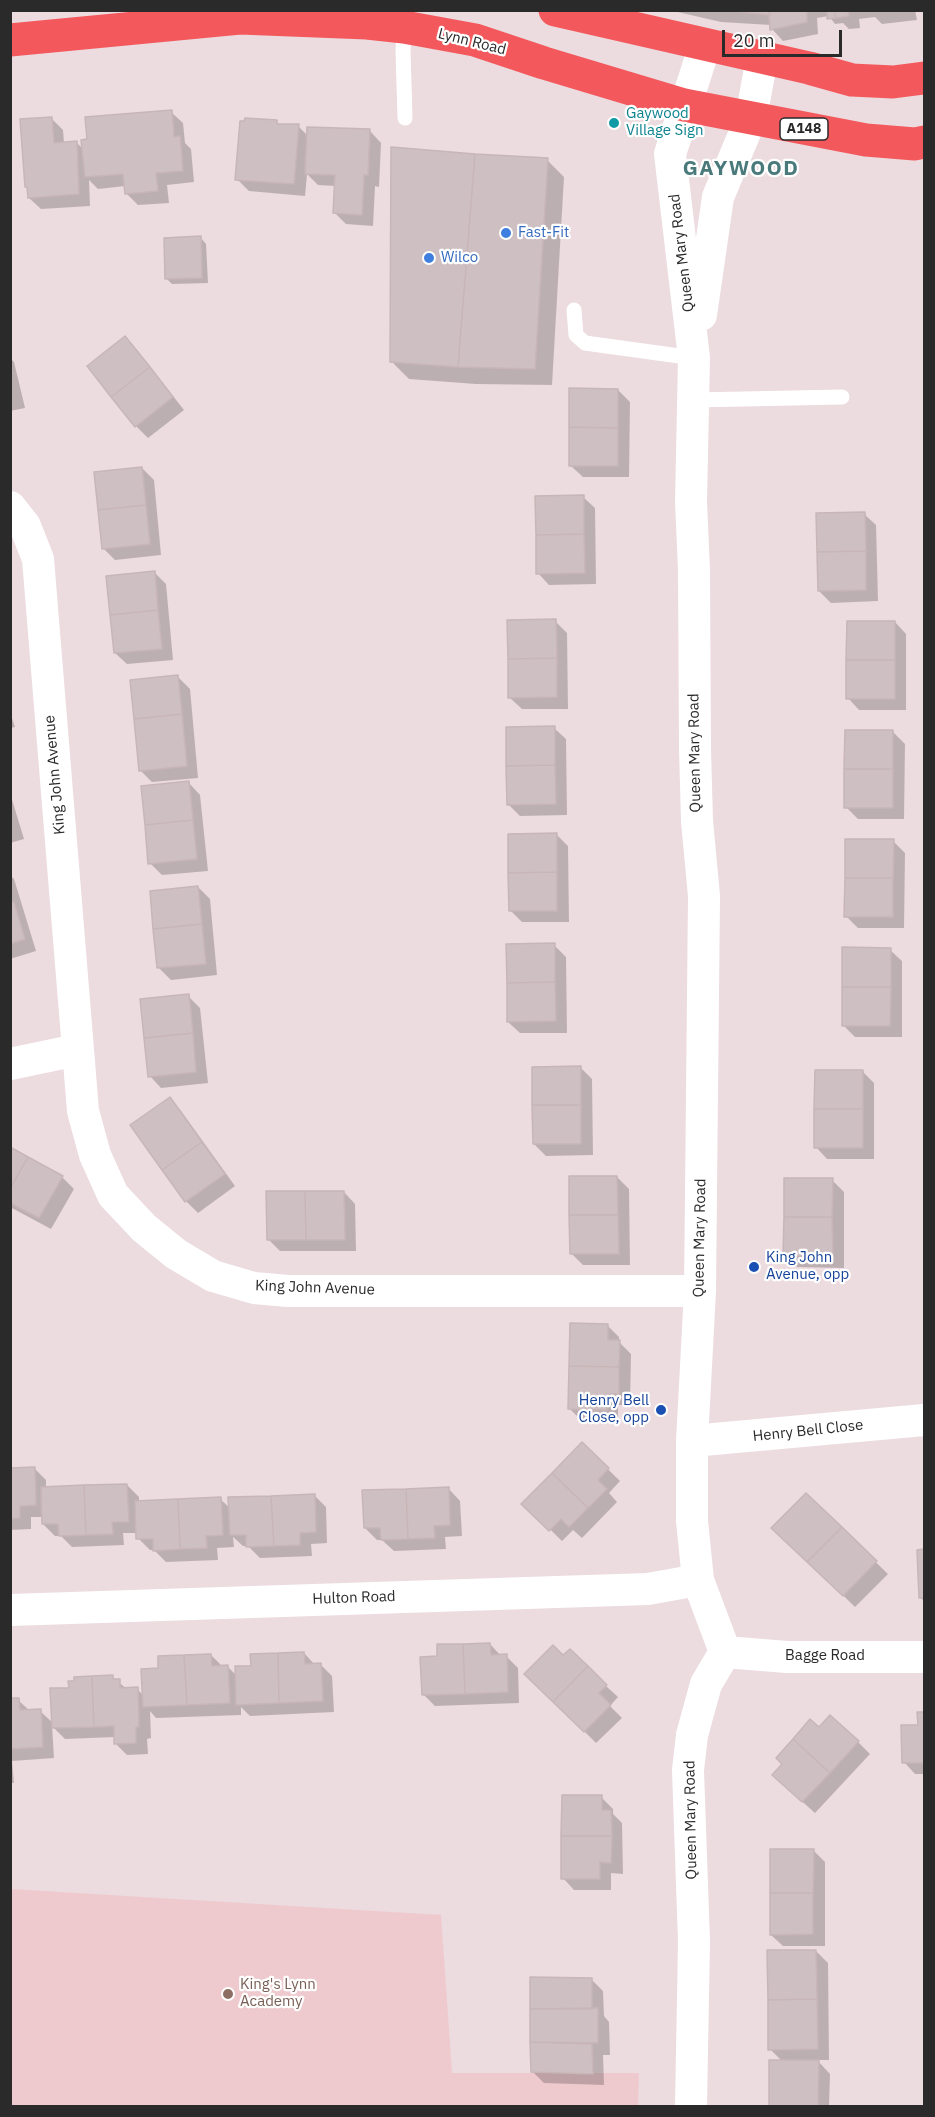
<!DOCTYPE html>
<style>
body{margin:0}
#map{position:relative;width:935px;height:2117px;overflow:hidden;background:#ecdbdf;font-family:"IBM Plex Sans",sans-serif}
canvas{display:block}
.frame{position:absolute;inset:0;border:12px solid #2a2a2a;pointer-events:none}
.scale{position:absolute;left:722px;top:30px;width:120px;height:27px;box-sizing:border-box;border:3px solid #2a2a2a;border-top:0;padding-left:8px;font-size:18px;line-height:21px;white-space:nowrap;color:#2a2a2a;-webkit-text-stroke:4px #fff;paint-order:stroke}
</style>
<div id="map">
<canvas width="935" height="2117"></canvas>
<div class="frame"></div>
<div class="scale">20 m</div>
</div>
<script>
const g = document.querySelector('canvas').getContext('2d');
g.lineJoin = 'round';
function fill(path, color) { g.fillStyle = color; g.fill(path, 'evenodd'); }
function stroke(path, color, width, dash) { g.strokeStyle = color; g.lineWidth = width; g.lineCap = dash ? 'butt' : 'round'; g.setLineDash(dash || []); g.stroke(path); }
function label(font, color, halo, rows, align = 'center') {
  g.font = font + ' "IBM Plex Sans",sans-serif'; g.lineWidth = 4.5; g.setLineDash([]); g.textBaseline = 'middle'; g.strokeStyle = halo; g.fillStyle = color; for (const [text, x, y, turn = 0] of rows) {
    g.save(); g.translate(x, y); g.rotate((+turn || 0) * Math.PI / 180); g.textAlign = isNaN(turn) ? turn : align; if (halo) g.strokeText(text, 0, 0); g.fillText(text, 0, 0); g.restore();
  }
}
const education = new Path2D(`
 M10 1889 441 1915 452 2073H639L638 2106H11Z`);
const shadow = new Path2D(`
 M669 10H915L917 20 882 24 875 17 859 19 860 28 849 29 843 23 835 24 829 16 817 18 818 34 783 41 772 29 771 25 721 22Z
 M171 112 183 123 185 143 191 149 194 182 167 185 169 203 138 205 126 193 125 186 98 189 89 180 90 206 41 209 29 198V189L26 187 51 118 63 130 64 143 76 142 84 150Z
 M276 122 280 125 298 126 308 136 370 131 381 143 379 187 375 186 373 226 346 224 335 213 336 186 318 185 307 174 305 196 249 191 237 179Z
 M547 160 564 177 552 385 476 384 409 379 391 361Z
 M201 238 206 244 208 283 172 284 167 279Z
 M125 338 137 350 184 410 148 438 136 426 89 367Z
 M10 358 14 362 25 408 10 411Z
 M618 390 630 402 629 477H583L571 466Z
 M142 468 154 480 161 555 115 560 103 548Z
 M583 497 595 508 596 584 549 585 538 573Z
 M864 514 876 525 878 601 831 603 819 591Z
 M154 572 166 584 173 660 127 664 115 653Z
 M555 621 567 633 568 709H522L510 698Z
 M895 622 906 634V710H859L848 698Z
 M178 677 190 689 198 778 152 782 140 770Z
 M10 712 15 727 10 728Z
 M554 728 566 739 567 815 520 816 508 804Z
 M893 732 905 744 904 819H858L846 807Z
 M189 783 200 795 208 871 162 875 150 863Z
 M10 793 24 839 10 843Z
 M556 834 568 846 569 922H522L510 910Z
 M893 841 905 853 904 928H858L846 916Z
 M10 875 14 879 36 951 10 959Z
 M198 887 210 899 217 975 171 980 159 968Z
 M554 945 566 957 567 1033H520L508 1022Z
 M890 950 902 961V1037H855L843 1025Z
 M188 996 200 1008 208 1083 161 1088 150 1076Z
 M580 1067 592 1079 593 1155 546 1156 534 1144Z
 M862 1071 874 1083V1159H827L816 1147Z
 M170 1099 181 1111 235 1186 198 1213 186 1201Z
 M10 1149 62 1177 74 1189 51 1229 10 1207Z
 M617 1177 629 1189 630 1265H583L571 1253Z
 M832 1180 844 1192V1268L797 1267 785 1255Z
 M344 1192 355 1204 356 1251H280L268 1239Z
 M607 1325 619 1337V1342L631 1354 630 1405H618V1421H582L570 1409Z
 M582 1444 620 1481 609 1493 617 1502 582 1538 573 1530 562 1541 524 1504Z
 M34 1468 46 1480V1488L127 1485 139 1497V1502L220 1499 230 1508 314 1495 326 1507 327 1543 311 1544 312 1556 260 1558 248 1546H243L233 1537 234 1547 217 1548 218 1560 166 1562 154 1550H150L138 1538 137 1533H123L124 1545 72 1547 61 1536H55L43 1524V1517H31V1529L10 1530V1469Z
 M449 1489 460 1501 462 1536 445 1537 446 1549 394 1551 382 1540H377L365 1528Z
 M806 1495 888 1574 855 1607 774 1528Z
 M919 1551H924V1601L921 1598Z
 M490 1644 501 1656H506L518 1668 519 1703 435 1706 423 1694 439 1658Z
 M304 1653 315 1665H321L332 1676 334 1712 250 1716 241 1707V1715L156 1718 150 1711 151 1738 147 1739 148 1754 127 1755 115 1743V1737L65 1739 52 1726 54 1758 12 1761 14 1783H10V1700H18L30 1711H40L53 1723 70 1689 112 1677 127 1689H137L144 1696 159 1669 211 1655 223 1667H228L237 1676 252 1668Z
 M563 1657 606 1686 618 1697 610 1706 622 1718 596 1743 527 1674Z
 M919 1714H924V1774H915L904 1762 919 1726Z
 M820 1729 858 1742 870 1754 815 1813 786 1787Z
 M601 1797 613 1809V1814L622 1823 623 1874 611 1873V1890H574L563 1878Z
 M813 1850 825 1862V1946H783L771 1935Z
 M816 1951 828 1963 829 2060H817L830 2074 829 2106H770L771 2061H782L770 2049Z
 M532 1978 591 1979 603 1991 604 2016 609 2022 610 2055H603L604 2085 544 2083 532 2071Z`);
const building = new Path2D(`
 M741 10H769L770 15 741 12Z
 M769 10H807V22L770 30Z
 M827 10H834L836 18 827 19Z
 M834 10H848L849 16 836 18Z
 M172 110 174 137 180 136 183 171 156 173 158 191 125 194 123 174 85 177 81 140 87 139 85 117Z
 M52 117 54 143 77 141 79 194 28 198 27 187H25L20 119Z
 M245 118 277 120V124H299L294 184 235 180 240 121H244Z
 M307 127 370 129 368 175H364L362 215 333 213 335 175 305 174Z
 M391 147 475 154 458 367 390 362Z
 M475 154 548 158 535 369 458 367Z
 M201 236 202 278 165 279 164 238Z
 M125 336 150 367 111 397 87 366Z
 M150 367 173 397 135 427 111 397Z
 M569 388 618 389V428L569 427Z
 M569 427 618 428V466H569Z
 M142 467 146 505 98 510 94 472Z
 M584 495V534L536 535 535 496Z
 M146 505 150 544 102 549 98 510Z
 M865 512 866 551 817 552 816 513Z
 M584 534 585 573 536 574V535Z
 M866 551V590L818 591 817 552Z
 M155 571 158 610 110 615 106 576Z
 M158 610 162 649 114 653 110 615Z
 M556 619 557 658 508 659 507 620Z
 M847 621H895V660H846Z
 M557 658V697L508 698V659Z
 M846 660H895V699H846Z
 M178 675 182 714 134 719 130 680Z
 M182 714 187 766 139 771 134 719Z
 M555 726V765L506 766V727Z
 M845 730H893V769H844Z
 M555 765 556 804 507 805 506 766Z
 M844 769H893V808H844Z
 M189 781 193 820 145 825 141 786Z
 M193 820 197 859 148 864 145 825Z
 M557 833V872L508 873V834Z
 M845 839H894L893 878H845Z
 M557 872V911H509L508 873Z
 M845 878H893V917H844Z
 M198 886 202 924 153 929 150 891Z
 M14 902 25 939 10 944V903Z
 M202 924 206 964 157 968 153 929Z
 M555 943V982L507 983 506 944Z
 M842 947 891 948V987H842Z
 M555 982 556 1021 507 1022V983Z
 M842 987H891L890 1026H842Z
 M189 994 193 1033 144 1038 140 999Z
 M193 1033 196 1072 148 1077 144 1038Z
 M581 1066V1105H532V1067Z
 M815 1070H863V1109H814Z
 M170 1097 202 1142 162 1170 130 1125Z
 M532 1105H581V1144H533Z
 M814 1109H863V1148H814Z
 M202 1142 225 1174 185 1202 162 1170Z
 M10 1147 28 1157 10 1189Z
 M28 1157 63 1176 39 1218 10 1203V1189Z
 M569 1176H617L618 1215H569Z
 M784 1178H833L832 1217H784Z
 M266 1191H305L306 1240H267Z
 M305 1191H344L345 1240H306Z
 M569 1215H618L619 1254H570Z
 M784 1217H832L833 1257 783 1256Z
 M570 1323 608 1324V1340H620L619 1367 569 1366Z
 M569 1366 619 1367V1394H607V1410L568 1409Z
 M582 1442 609 1468 598 1480 607 1489 588 1508 552 1473Z
 M35 1467 36 1505 20 1506V1518L10 1519V1468Z
 M552 1473 588 1508 569 1527 561 1519 549 1531 521 1504Z
 M127 1484 129 1522H112L113 1534 86 1535 84 1485Z
 M84 1485 86 1535 59 1536 58 1524H42L41 1487Z
 M449 1487 450 1525 434 1526 435 1538 408 1539 406 1489Z
 M406 1489 408 1539 381 1540 380 1528H364L362 1490Z
 M806 1493 842 1527 807 1562 771 1528Z
 M315 1494 316 1532 300 1533V1545L274 1546 271 1496Z
 M271 1496 274 1546 246 1547V1535H230L228 1497Z
 M221 1497 223 1535 206 1536 207 1548 180 1549 178 1499Z
 M178 1499 180 1549 153 1551V1539H136L135 1501Z
 M842 1527 877 1561 843 1596 807 1562Z
 M924 1549V1598H919L917 1550Z
 M490 1643 491 1655 507 1654 508 1692 465 1694 463 1644Z
 M437 1644H463L465 1694 422 1695 420 1657 437 1656Z
 M553 1645 563 1655 570 1649 588 1666 553 1702 524 1674Z
 M304 1652 305 1664 321 1663 323 1701 279 1703 278 1653Z
 M278 1653 279 1703 236 1705 235 1666H251L250 1654Z
 M211 1654 212 1666 228 1665 230 1703 187 1705 184 1655Z
 M184 1655 187 1705 143 1707 141 1669 158 1668V1656Z
 M588 1666 607 1685 599 1693 611 1705 584 1732 553 1702Z
 M113 1675V1679H120V1688L138 1687 139 1727H136V1743L114 1744V1726L94 1727 92 1676Z
 M92 1676 94 1727 52 1728 50 1688H69L68 1681H74V1677Z
 M10 1698H19L20 1710 41 1709 43 1747 10 1749Z
 M917 1712H924V1763H902L901 1725H918Z
 M830 1715 859 1741 830 1773 793 1739 810 1719 819 1727Z
 M793 1739 830 1773 802 1802 772 1775 782 1764 776 1758Z
 M562 1795H602V1810H611L612 1836H561Z
 M561 1836H612L611 1863 600 1862V1879H561Z
 M770 1849H814L813 1893H770Z
 M770 1893H813V1934L770 1935Z
 M767 1950H816L817 1999 768 2000Z
 M530 1977 592 1978V2009H530Z
 M817 1999 818 2049 768 2050V2000Z
 M598 2008V2043L530 2042V2009Z
 M530 2042 592 2044 593 2074 531 2072Z
 M769 2060H819L818 2106H769Z`);
const service = new Path2D(`
 M405 118 403 50 405 10
 M574 310 576 335 585 343 694 358
 M694 400 842 397`);
const minor = new Path2D(`
 M701 315 718 197 751 118 762 58
 M10 507 25 526 38 559 83 1111 95 1155 113 1195 144 1228 176 1254 213 1276 254 1288 288 1291H700
 M10 1064 77 1050
 M692 1441 924 1420
 M10 1610 648 1589 698 1580
 M725 1652 787 1657H924
 M691 2106 694 1942 688 1770 692 1735 706 1684 725 1652 698 1580 692 1521V1441L700 1291 704 896 697 821 695 749 694 570 691 502 694 358 670 154 705 45`);
const primary = new Path2D(`
 M555 10 809 68 852 80 893 82 924 78
 M10 40 240 18 367 23 404 27 475 40 544 63 684 105 866 140 915 144 924 142`);
const markers = [
 [614,123,6,"#0f9aa8"],
 [506,233,6,"#3f7fe0"],
 [429,258,6,"#3f7fe0"],
 [754,1267,6,"#1a4fb4"],
 [661,1410,6,"#1a4fb4"],
 [228,1994,6,"#8d6e63"]
];
const shields = [
 [804,129,48]
];
const shieldNames = [
 ["A148",804,129]
];
const streetNames = [
 ["Lynn Road",472,42,14],
 ["Queen Mary Road",682,253,-97],
 ["Queen Mary Road",695,753,-91],
 ["King John Avenue",55,775,-95],
 ["Queen Mary Road",700,1238,-89],
 ["King John Avenue",315,1288,2],
 ["Henry Bell Close",808,1431,-6],
 ["Hulton Road",354,1598,-2],
 ["Bagge Road",825,1656],
 ["Queen Mary Road",691,1820,-91]
];
const cultureNames = [
 ["Gaywood",626,114],
 ["Village Sign",626,131]
];
const shopNames = [
 ["Fast-Fit",518,233],
 ["Wilco",441,258]
];
const transitNames = [
 ["King John",766,1258],
 ["Avenue, opp",766,1275],
 ["Henry Bell",649,1401,"right"],
 ["Close, opp",649,1418,"right"]
];
const educationNames = [
 ["King's Lynn",240,1985],
 ["Academy",240,2002]
];
const districtNames = [
 ["GAYWOOD",741,169]
];
fill(education, '#eecace');
fill(shadow, '#0003');
fill(building, '#cec0c2');
stroke(building, '#c8b5b7', 1.5);
stroke(service, '#fff', 15);
stroke(minor, '#fff', 32);
stroke(primary, '#f3595c', 33);
for (const [x, y, r, color] of markers) { const dot = new Path2D(); dot.arc(x, y, r, 0, 2 * Math.PI); g.fillStyle = color; g.fill(dot); stroke(dot, '#fff', 2); }
for (const [x, y, w] of shields) { const box = new Path2D(); box.roundRect(x - w / 2, y - 11, w, 22, 4.5); g.fillStyle = '#fff'; g.fill(box); stroke(box, '#2a2a2a', 1.5); }
label('bold 14px', '#2a2a2a', null, shieldNames);
label('15px', '#2a2a2a', '#fff', streetNames);
label('15px', '#0d838f', '#fff', cultureNames, 'left');
label('15px', '#366cbe', '#fff', shopNames, 'left');
label('15px', '#164399', '#fff', transitNames, 'left');
label('15px', '#785e54', '#fff', educationNames, 'left');
g.letterSpacing = '1.5px';
label('bold 21px', '#49797b', '#fff', districtNames);
g.letterSpacing = '0px';
</script>
